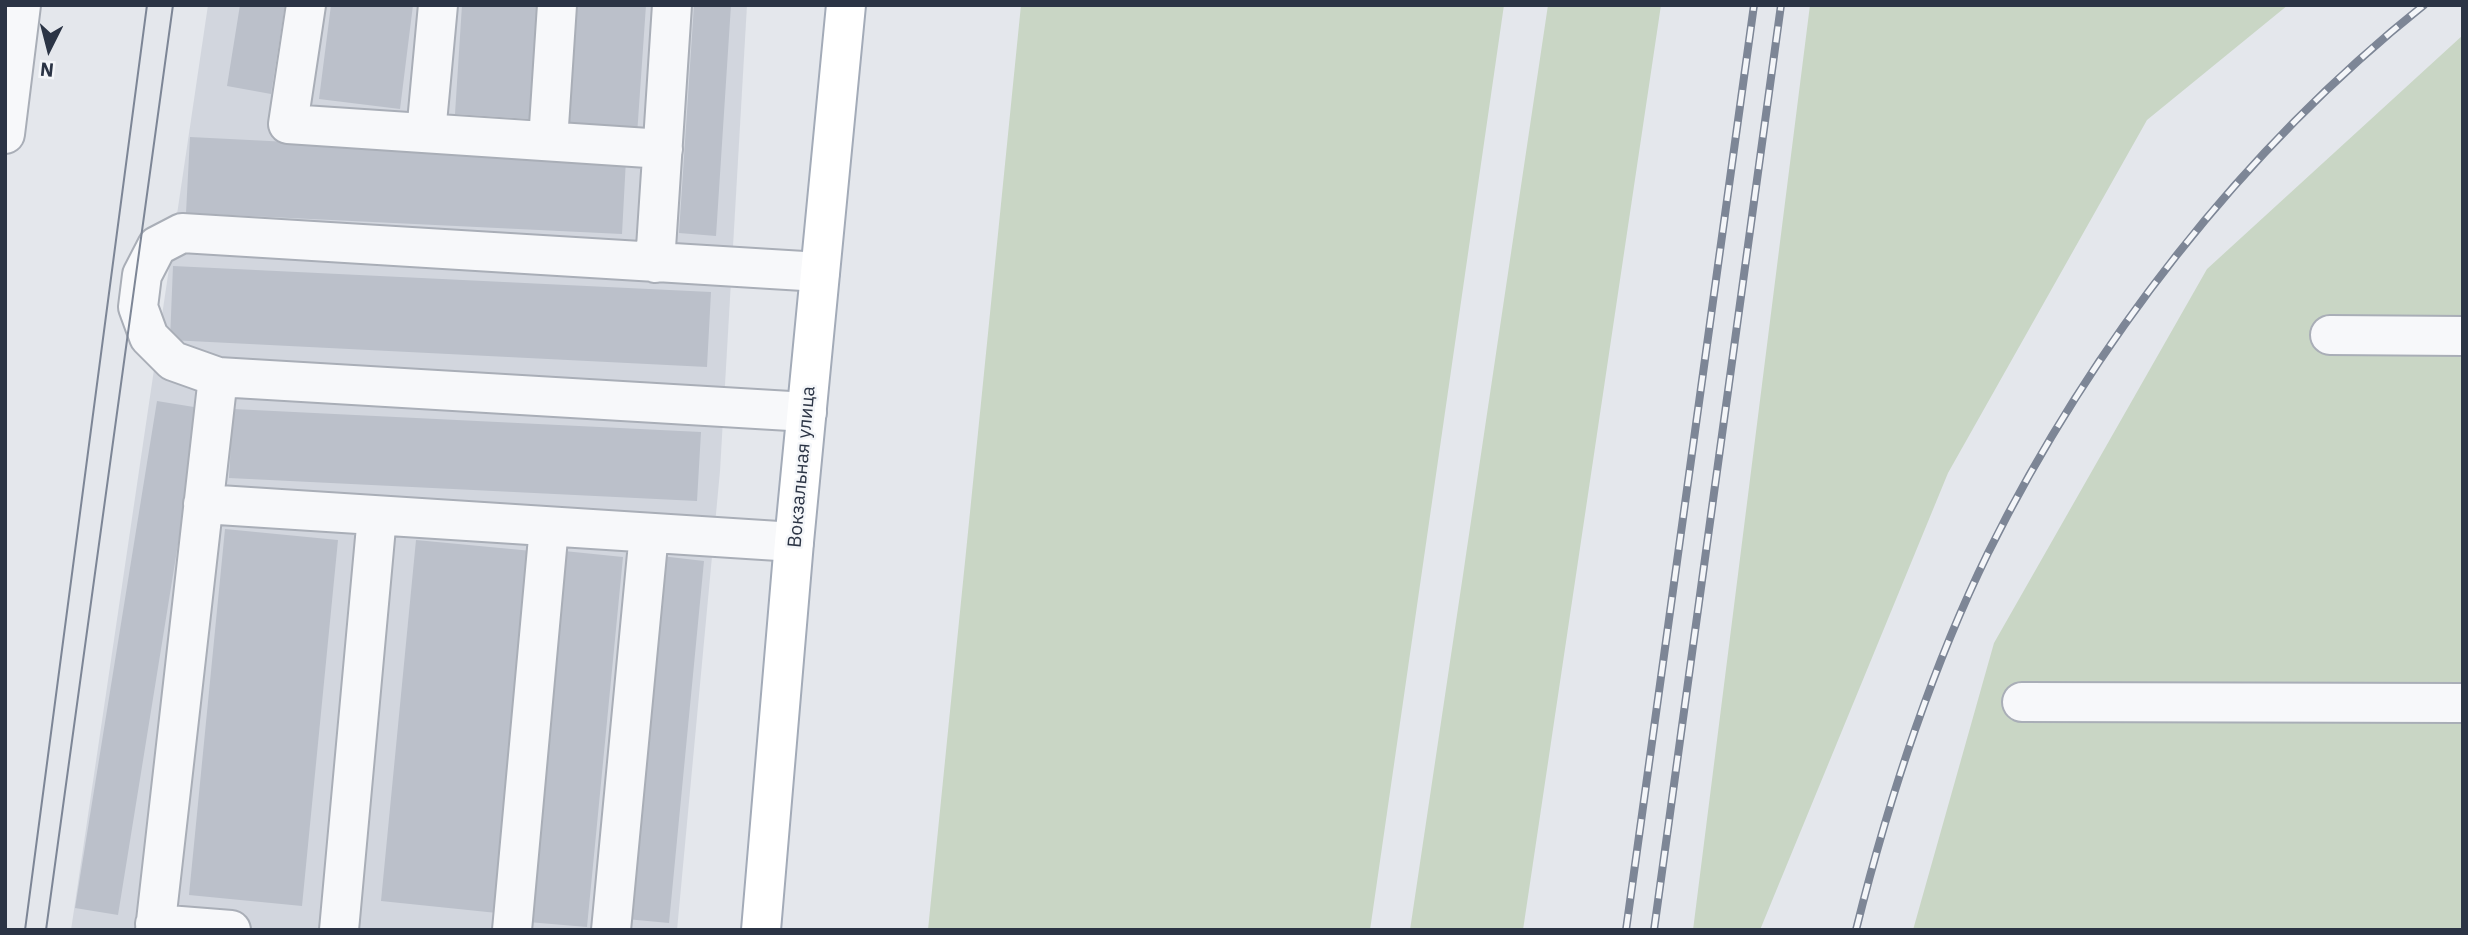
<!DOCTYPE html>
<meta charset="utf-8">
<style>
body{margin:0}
#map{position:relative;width:2468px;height:935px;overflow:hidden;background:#e4e7ec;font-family:"IBM Plex Sans",sans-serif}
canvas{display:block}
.frame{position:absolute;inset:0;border:7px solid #2b3445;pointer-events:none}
.north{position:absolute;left:14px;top:14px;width:70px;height:70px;-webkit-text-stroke:5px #f4f6f9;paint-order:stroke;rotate:186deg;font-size:19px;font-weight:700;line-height:28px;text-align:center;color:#2b3445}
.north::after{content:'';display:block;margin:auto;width:24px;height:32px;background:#2b3445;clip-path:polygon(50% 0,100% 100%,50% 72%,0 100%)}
</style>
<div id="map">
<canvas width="2468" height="935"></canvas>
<div class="frame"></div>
<div class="north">N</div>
</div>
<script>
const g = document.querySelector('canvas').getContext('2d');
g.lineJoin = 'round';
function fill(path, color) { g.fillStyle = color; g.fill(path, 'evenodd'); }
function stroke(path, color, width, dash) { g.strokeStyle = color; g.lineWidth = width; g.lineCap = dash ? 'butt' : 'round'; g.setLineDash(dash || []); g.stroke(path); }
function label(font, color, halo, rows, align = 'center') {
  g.font = font + ' "IBM Plex Sans",sans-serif'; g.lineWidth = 5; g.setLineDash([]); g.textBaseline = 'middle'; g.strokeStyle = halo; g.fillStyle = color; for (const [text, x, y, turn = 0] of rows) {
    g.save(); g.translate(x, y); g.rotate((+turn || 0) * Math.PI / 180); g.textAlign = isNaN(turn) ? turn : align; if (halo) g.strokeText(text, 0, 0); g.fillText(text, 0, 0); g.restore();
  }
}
const built = new Path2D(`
 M208 5H747L720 471 677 930H71Z`);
const green = new Path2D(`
 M1021 5H1504L1370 930H928Z
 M1548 5H1661L1523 930H1410Z
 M1810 5H2288L2147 120 1948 473 1760 930H1693Z
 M2463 35V930H1913L1994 643 2207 269Z`);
const building = new Path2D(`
 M240 5H285L271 94 227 86Z
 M331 5H413L400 109 319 99Z
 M462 5H537L530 119 455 114Z
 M576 5H646L637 135 568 130Z
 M694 5H731L716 236 679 233Z
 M190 137 626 159 622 234 186 213Z
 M173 266 711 292 707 367 170 340Z
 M157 401 200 408 118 915 75 908Z
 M233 409 701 432 697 501 229 478Z
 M225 529 338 540 302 906 189 895Z
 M416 540 532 551 497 913 381 901Z
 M564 551 623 557 587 927 528 922Z
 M661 556 704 561 669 923 626 919Z`);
const minor = new Path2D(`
 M306 5 288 124 663 149
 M426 133 438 5
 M5 134 21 5
 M548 141 557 5
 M655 263 672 5
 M2330 335 2463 336
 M218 377 173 361 149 337 138 307 142 275 157 246 182 233 820 272
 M203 504 794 542
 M2022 702 2463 703
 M155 924 231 930
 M155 930 218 377 807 412
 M339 930 377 516
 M512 930 549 527
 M611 930 649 533`);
const major = new Path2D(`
 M761 930 794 542 846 5`);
const tram = new Path2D(`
 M25 930 147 5
 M46 930 173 5`);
const rail = new Path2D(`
 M1626 930 1754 5
 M1654 930 1781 5
 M1856 930C1888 801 1930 672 1988 553 2092 344 2242 150 2424 5`);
const streetNames = [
 ["Вокзальная улица",802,467,-85]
];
fill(built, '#d2d6de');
fill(green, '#c9d6c5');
fill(building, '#bbc0ca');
stroke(minor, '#a9aeb7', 42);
stroke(major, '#a3abb8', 42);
stroke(minor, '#f7f8fa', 38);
stroke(major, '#fff', 38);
stroke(tram, '#7d8696', 2);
stroke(rail, '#7d8696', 8);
stroke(rail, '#f4f6f9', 5, [16]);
label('19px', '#2b3445', '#f4f6f9', streetNames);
</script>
